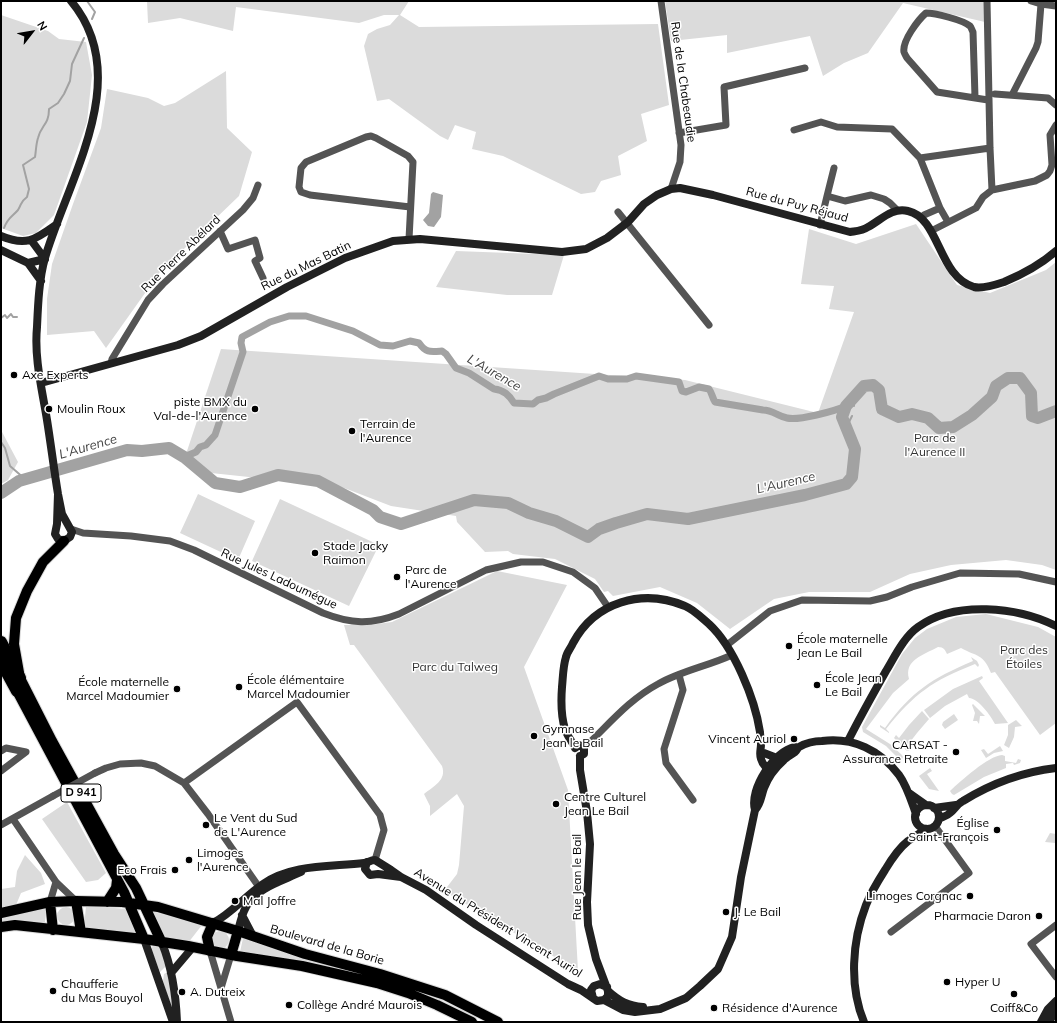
<!DOCTYPE html>
<meta charset="utf-8">
<style>
body{margin:0}
#map{position:relative;width:1057px;height:1023px;overflow:hidden;background:#fff;font-family:Mulish,sans-serif}
canvas{display:block}
.frame{position:absolute;inset:0;border:2px solid #000;pointer-events:none}
.north{position:absolute;left:12px;top:12px;width:40px;height:40px;-webkit-text-stroke:3px #fff;paint-order:stroke;rotate:59deg;font-size:11px;font-weight:700;line-height:16px;text-align:center;color:#000}
.north::after{content:'';display:block;margin:auto;width:14px;height:18px;background:#000;clip-path:polygon(50% 0,100% 100%,50% 72%,0 100%)}
</style>
<div id="map">
<canvas width="1057" height="1023"></canvas>
<div class="frame"></div>
<div class="north">N</div>
</div>
<script>
const g = document.querySelector('canvas').getContext('2d');
g.lineJoin = 'round';
function fill(path, color) { g.fillStyle = color; g.fill(path, 'evenodd'); }
function stroke(path, color, width, dash) { g.strokeStyle = color; g.lineWidth = width; g.lineCap = dash ? 'butt' : 'round'; g.setLineDash(dash || []); g.stroke(path); }
function label(font, color, halo, rows, align = 'center') {
  g.font = font + ' Mulish,sans-serif'; g.lineWidth = 3; g.setLineDash([]); g.textBaseline = 'middle'; g.strokeStyle = halo; g.fillStyle = color; for (const [text, x, y, turn = 0] of rows) {
    g.save(); g.translate(x, y); g.rotate((+turn || 0) * Math.PI / 180); g.textAlign = isNaN(turn) ? turn : align; if (halo) g.strokeText(text, 0, 0); g.fillText(text, 0, 0); g.restore();
  }
}
const green = new Path2D(`
 M147 1H409L400 15 419 27 658 24 669 105 641 114 647 141 618 156 621 175 601 181 595 192 581 194 503 156 472 149 476 132 455 125 448 140 440 136 389 99 377 101 364 46 368 34 377 29 390 25 399 15H384L359 23 236 7 233 31 180 18 148 23Z
 M665 1H984L985 22 903 3 868 53 844 63 823 76 810 36 727 53V35L671 41Z
 M1 15 48 31 59 39 86 42 92 75 87 122 54 215 36 233 23 236 1 228Z
 M226 71 227 128 252 152 239 196 160 272 106 348 94 331 47 335V299L52 264 73 204 101 128 107 89 148 98 164 106 175 103Z
 M916 224 957 285 990 293 1046 270 1056 262V570L1042 565 1006 560 951 565 910 574 870 592H809L774 599 730 629 697 603 660 587 613 596 608 591 604 592 595 579 555 559 513 554 508 551 485 552 457 522 456 516 391 506 313 476 249 477 211 473 186 454 221 349 685 380 818 413 854 312 829 309 834 286 801 284 809 229 856 244Z
 M456 251 564 255 552 295H507L436 287Z
 M1 430 18 462 8 480 1 484Z
 M198 494 255 521 238 560 180 533Z
 M280 499 379 545 349 606 252 561Z
 M497 571 567 585 524 667 568 790 578 971 444 891 457 874 459 865 464 806 457 794 430 816V806L424 794C434 786 447 780 442 766L354 645H350L344 625H370L392 622Z
 M986 614 1038 627 1056 637V723L1040 735 995 672 991 673C983 653 977 657 961 648L947 654C945 650 944 647 938 647 923 655 904 660 909 679L893 693 866 729 890 744 902 755 903 757 901 761 886 746 863 732 862 727 902 654 915 638 927 629 956 617Z
 M971 657 977 661 979 665 978 667 975 664C932 681 915 693 886 729L889 732V733L880 727V725L885 728C912 691 931 679 973 661Z
 M982 676 983 678 979 681 1008 723 995 724C991 716 979 699 969 698L967 694 945 706 930 718 924 710 953 689Z
 M973 704 985 716H980L979 724 977 721H973L975 713 972 705Z
 M922 711 929 719 917 733 907 746 910 749 909 751H907L894 738 896 735 899 738 909 725Z
 M954 714 958 720 945 729 942 725 943 722Z
 M1016 720 1022 726 1015 727 1014 737 1009 748 1004 745 1008 735V725Z
 M1000 746 1003 751 994 753 986 758 981 750 984 749 988 754Z
 M1002 755 1005 756V761L1016 763 1018 759 1021 760 1020 763 1014 765 1013 763 1006 764V768L984 777 954 795 952 794 950 791C961 781 988 756 1002 755Z
 M930 768 932 771 927 774 939 791 929 789 919 776Z
 M67 802 106 873 98 880 86 882 42 819Z
 M1050 833 1056 834 1055 843 1045 842Z
 M25 855 41 873 45 884 21 893 16 905 1 908V889L15 887 17 871Z
 M86 906 128 909 137 932 135 933 84 927Z
 M57 916a9 9 0 1 1 18 0a9 9 0 1 1-18 0Z
 M46 908 45 922 1 921V918Z
 M154 912 202 925 188 943 163 938 153 915Z
 M211 940a9 9 0 1 1 18 0a9 9 0 1 1-18 0Z
 M243 938 314 962 313 964 240 952Z
 M153 946 161 947 166 966 160 972 151 949Z
 M168 972 174 1009H172L163 981 164 974Z`);
const water = new Path2D(`
 M433 192 443 195 441 217 434 227 428 226 423 220 429 213 431 194Z`);
const stream = new Path2D(`
 M87 1 95 12 92 19
 M4 228C8 217 12 217 18 210 22 204 20 202 27 197L29 189 23 165 35 157C36 151 36 144 38 138 41 125 49 125 49 109L58 103 64 94 70 81 72 64 84 38
 M1 318 5 315 7 318 11 314 13 317H17
 M854 399V406
 M846 428 852 416
 M1 442 5 448 10 466 25 479`);
const canal = new Path2D(`
 M184 457 196 452 200 447 206 445 215 435 243 352 241 343 242 337 270 322 289 316H306L353 331 380 345 393 346 410 341 419 343C426 353 430 352 442 351L446 354 456 368 469 373 494 389C504 390 509 395 514 403L533 404 538 400 546 398 554 394 599 376 608 379H627L636 376 679 382 682 391 686 392 699 387 709 389C712 393 712 397 715 402L763 410C772 410 778 416 787 418 798 421 835 411 846 406`);
const river = new Path2D(`
 M1 493 19 481 127 450 142 451 169 448 184 457 215 483 240 487 278 475 318 481 373 510 380 517 401 524 474 500 508 503 529 513 556 521 588 537 599 529 616 523 647 514 688 519 805 495 846 484 852 477 855 449 842 417 846 406 864 386 873 385 879 390 882 409 899 417 912 414 928 418 939 428 953 427 972 415 992 397 996 386 1008 378H1020L1031 393 1032 416 1038 418 1056 411`);
const street = new Path2D(`
 M661 1 681 145 680 162 671 189
 M987 1 990 148 992 190
 M1031 1 1041 4 1056 6
 M995 94 1048 98 1056 105
 M1012 95 1036 48 1038 42 1041 4
 M975 97 973 32C972 30 971 27 970 26 963 20 935 13 926 13 918 20 902 41 904 52 905 55 906 56 907 58L937 92 988 100
 M794 130 821 122 837 127 892 129 920 158 940 208 948 222
 M679 133 726 125 724 87 805 68
 M920 158 990 148
 M827 196 834 168
 M618 212 709 325
 M922 218 924 215 940 208
 M820 225 827 196 845 201 871 195 884 199 890 203 897 210
 M220 231 228 249 255 240 260 258 255 261 263 278
 M931 231 976 208 983 197 992 190 1035 181 1047 175 1050 171 1052 165 1050 135 1056 125
 M409 239 413 162 408 156 376 138 371 136 366 137 306 162 301 168 299 187 301 192 310 195 410 207
 M111 363 112 359 148 300 163 284 243 210 253 198 258 185
 M71 529 83 533 131 536 170 541 194 550 323 613C351 624 371 625 399 614L486 570 521 562H543L573 572 595 588 608 607
 M727 645 770 611 802 600 870 601 887 597 912 587 960 573 1019 574 1056 582
 M679 675 683 690 664 749 666 763 693 800
 M583 747 588 744C610 723 630 699 658 684 681 671 708 666 732 655
 M1 751 6 748 26 752 1 771
 M95 773 106 768 120 764 141 763 155 766 184 783 208 814 259 887
 M184 783 297 702 380 815 384 830 375 860
 M13 819 56 882 76 901
 M1 825 53 796
 M50 902 56 882
 M1056 925 1031 944 1056 977
 M891 932 969 873 935 826
 M210 951 231 1022
 M221 988 231 955`);
const secondary = new Path2D(`
 M1 236C27 247 36 239 57 224
 M1 250 28 263 41 281
 M28 263 45 259 31 240
 M41 383 178 345 201 336 287 287 345 258 393 241 420 239 562 252 586 249 607 238 628 222 644 204 657 195 671 189 680 188 713 195 850 232C856 231 862 231 868 227 881 220 892 207 908 211 940 218 938 277 974 287 982 289 995 285 1004 282 1023 274 1040 265 1056 251
 M58 494 57 524 55 534 58 539 64 541 70 537 72 532 62 514 58 494C54 470 51 445 47 420 42 389 34 358 37 327 38 305 39 279 45 258 68 179 135 77 71 1
 M848 741C860 717 873 694 886 671 895 656 904 637 918 627 955 600 1018 607 1056 626
 M575 748C572 741 567 736 565 729 561 716 561 700 562 687 563 677 563 666 566 657 567 652 571 648 573 643 595 602 642 588 685 606 693 609 702 618 709 624 734 647 755 699 760 732 760 736 761 740 761 744 761 750 759 753 761 759 763 766 767 769 773 772
 M575 748 579 745 584 748V754L580 756
 M764 753 777 758
 M909 793 926 805
 M915 817a12 12 0 1 1 24 0a12 12 0 1 1-24 0Z
 M934 808 956 805
 M755 810C749 789 774 751 795 747
 M939 819C942 817 947 816 950 813 955 809 957 804 963 801 992 783 1022 772 1056 768
 M367 862 365 869 370 875 378 874 401 877
 M242 915 253 936
 M213 923C232 913 245 896 263 884 292 864 330 867 364 863 368 863 370 860 375 860L391 870 401 877 426 890 476 925 568 984 581 990 597 1001 604 1000 608 996V991L596 959 588 925 587 902 590 844 587 812 580 770V756
 M238 931C240 923 242 914 246 907 256 888 282 881 301 872
 M144 939 173 1022
 M162 943C172 968 176 995 177 1022
 M171 973 193 947
 M608 991C619 1001 628 1006 643 1007
 M593 998 591 990 594 986 600 984 607 987
 M604 1000 623 1010 635 1012 660 1009 686 998 700 986 718 969 732 937 741 877 755 810C761 804 761 796 764 788 768 778 775 768 783 761 786 757 791 755 795 752 797 750 797 749 799 747 806 743 814 741 822 741 853 737 880 750 899 775 907 786 911 800 916 814
 M864 1022C849 986 852 941 866 905 871 892 878 881 885 870 891 860 899 848 908 841 914 837 920 833 926 829
 M1041 1022 1048 1009 1056 1001
 M1049 1022 1056 1010`);
const primary = new Path2D(`
 M64 541 43 562 27 591 16 618 14 644 20 678 52 741 114 854 136 888 162 943
 M17 691 124 892 144 939
 M76 901 81 932
 M50 902 53 930
 M107 902 116 888 117 880
 M1 913 50 902 76 901 122 902 158 907 238 931 305 954 380 974 445 995 498 1022
 M1 927 15 925 144 939 188 946 237 956 302 966 377 983 408 993 437 1005 472 1022
 M210 951 207 937 213 923
 M231 955 238 931`);
const highway = new Path2D(`
 M1 642 20 678
 M1 662 17 691`);
const streetBridge = new Path2D(`
 M53 796 95 773`);
const markers = [
 [14,375,4,"#000"],
 [49,409,4,"#000"],
 [255,409,4,"#000"],
 [352,431,4,"#000"],
 [315,553,4,"#000"],
 [397,577,4,"#000"],
 [789,646,4,"#000"],
 [817,685,4,"#000"],
 [239,687,4,"#000"],
 [177,689,4,"#000"],
 [534,736,4,"#000"],
 [794,739,4,"#000"],
 [956,752,4,"#000"],
 [556,804,4,"#000"],
 [206,825,4,"#000"],
 [997,830,4,"#000"],
 [189,860,4,"#000"],
 [175,870,4,"#000"],
 [970,896,4,"#000"],
 [235,901,4,"#000"],
 [726,912,4,"#000"],
 [1039,916,4,"#000"],
 [947,982,4,"#000"],
 [53,991,4,"#000"],
 [182,992,4,"#000"],
 [1014,994,4,"#000"],
 [289,1005,4,"#000"],
 [714,1008,4,"#000"]
];
const shields = [
 [81,793,40]
];
const shieldNames = [
 ["D 941",81,793]
];
const streetNames = [
 ["Rue de la Chabeaudie",683,82,82],
 ["Rue du Puy Réjaud",797,205,15],
 ["Rue Pierre Abélard",181,254,-44],
 ["Rue du Mas Batin",306,266,-26],
 ["Rue Jules Ladoumégue",279,579,25],
 ["Rue Jean le Bail",577,877,-90],
 ["Avenue du Président Vincent Auriol",498,923,32],
 ["Boulevard de la Borie",327,945,16]
];
const poiNames = [
 ["Axe Experts",22,375],
 ["piste BMX du",247,402,"right"],
 ["Val-de-l'Aurence",247,416,"right"],
 ["Moulin Roux",57,409],
 ["Terrain de",360,424],
 ["l'Aurence",360,438],
 ["Stade Jacky",323,546],
 ["Raimon",323,560],
 ["Parc de",405,570],
 ["l'Aurence",405,584],
 ["École maternelle",797,639],
 ["Jean Le Bail",797,653],
 ["École Jean",825,678],
 ["Le Bail",825,692],
 ["École élémentaire",247,680],
 ["Marcel Madoumier",247,694],
 ["École maternelle",169,682,"right"],
 ["Marcel Madoumier",169,696,"right"],
 ["Gymnase",542,729],
 ["Jean le Bail",542,743],
 ["Vincent Auriol",786,739,"right"],
 ["CARSAT -",948,745,"right"],
 ["Assurance Retraite",948,759,"right"],
 ["Centre Culturel",564,797],
 ["Jean Le Bail",564,811],
 ["Le Vent du Sud",214,818],
 ["de L'Aurence",214,832],
 ["Église",989,823,"right"],
 ["Saint-François",989,837,"right"],
 ["Limoges",197,853],
 ["l'Aurence",197,867],
 ["Eco Frais",167,870,"right"],
 ["Limoges Corgnac",962,896,"right"],
 ["Mal Joffre",243,901],
 ["J. Le Bail",734,912],
 ["Pharmacie Daron",1031,916,"right"],
 ["Hyper U",955,982],
 ["Chaufferie",61,984],
 ["du Mas Bouyol",61,998],
 ["A. Dutreix",190,992],
 ["Collège André Maurois",297,1005],
 ["Résidence d'Aurence",722,1008],
 ["Coiff&Co",1014,1008,"center"]
];
const parkNames = [
 ["Parc de",935,438],
 ["l'Aurence II",935,452],
 ["Parc des",1024,650],
 ["Étoiles",1024,664],
 ["Parc du Talweg",455,667]
];
const waterNames = [
 ["L'Aurence",494,373,30],
 ["L'Aurence",88,447,-16],
 ["L'Aurence",786,483,-13]
];
fill(green, '#dbdbdb');
fill(water, '#a2a2a2');
stroke(stream, '#a2a2a2', 2);
stroke(canal, '#a2a2a2', 7);
stroke(river, '#a2a2a2', 12);
stroke(primary, '#dbdbdb', 12);
stroke(highway, '#dbdbdb', 14);
stroke(street, '#545454', 7);
stroke(secondary, '#212121', 8);
stroke(primary, '#000', 10);
stroke(highway, '#000', 12);
stroke(streetBridge, '#545454', 7);
for (const [x, y, r, color] of markers) { const dot = new Path2D(); dot.arc(x, y, r, 0, 2 * Math.PI); g.fillStyle = color; g.fill(dot); stroke(dot, '#fff', 1.5); }
for (const [x, y, w] of shields) { const box = new Path2D(); box.roundRect(x - w / 2, y - 9, w, 18, 3); g.fillStyle = '#fff'; g.fill(box); stroke(box, '#000', 1); }
label('bold 11px', '#000', null, shieldNames);
label('12px', '#000', '#fff', streetNames);
label('12px', '#000', '#fff', poiNames, 'left');
label('12px', '#323232', '#fff', parkNames);
label('italic 13px', '#434343', '#fff', waterNames);
</script>
